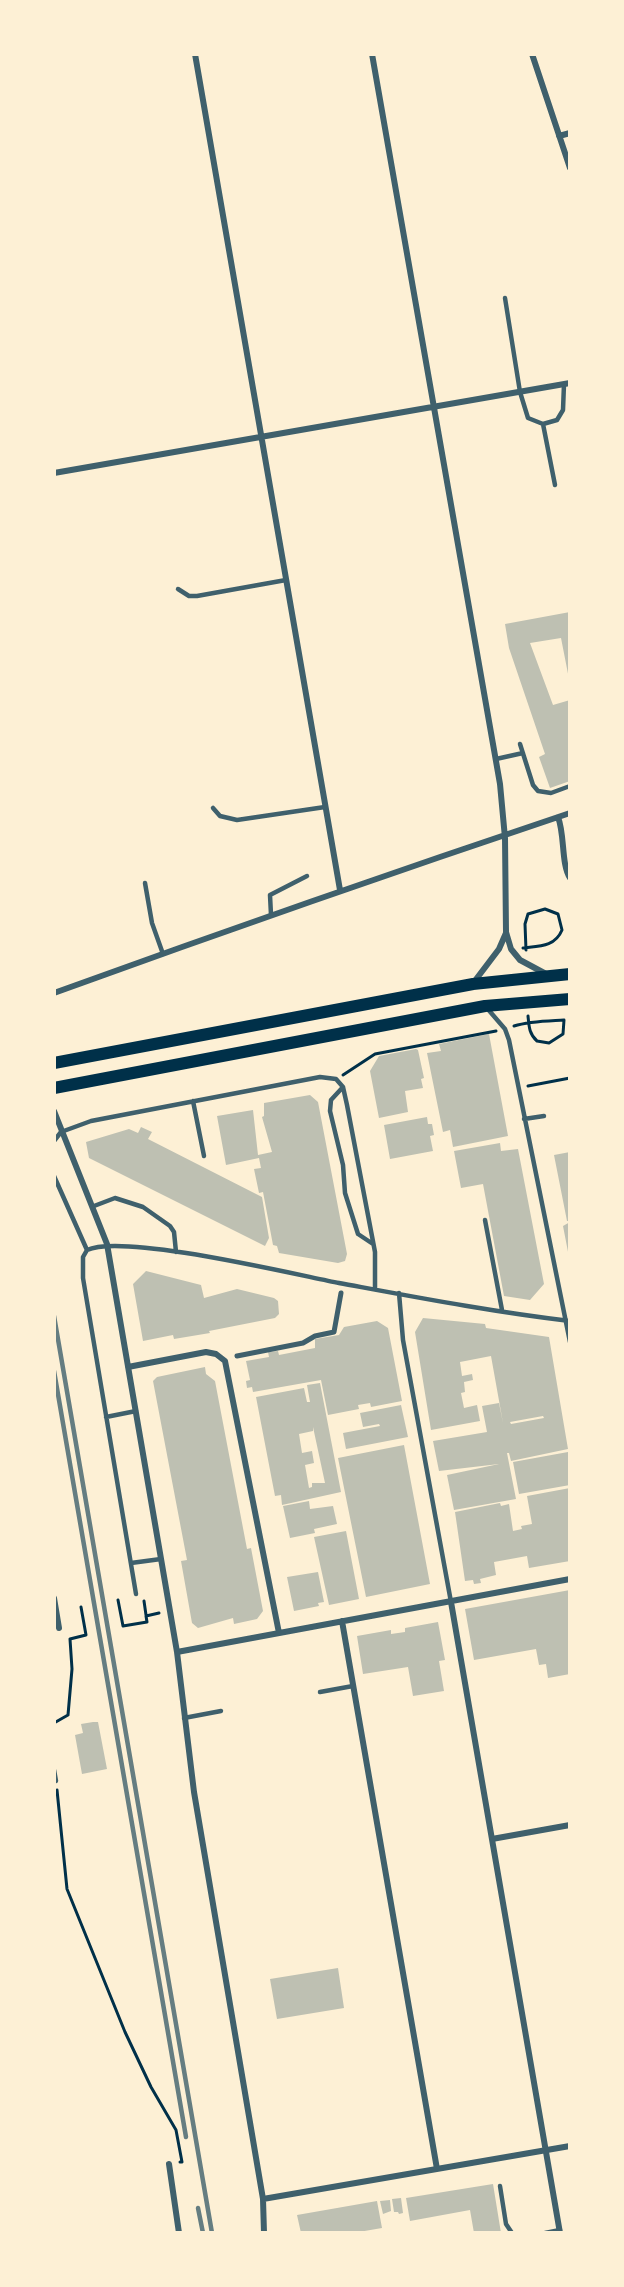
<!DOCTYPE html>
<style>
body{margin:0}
#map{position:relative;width:624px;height:2287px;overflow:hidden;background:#fdf0d5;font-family:Barlow,sans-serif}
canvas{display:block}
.frame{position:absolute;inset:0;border:56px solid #fdf0d5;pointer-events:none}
</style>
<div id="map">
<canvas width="624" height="2287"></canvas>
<div class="frame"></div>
</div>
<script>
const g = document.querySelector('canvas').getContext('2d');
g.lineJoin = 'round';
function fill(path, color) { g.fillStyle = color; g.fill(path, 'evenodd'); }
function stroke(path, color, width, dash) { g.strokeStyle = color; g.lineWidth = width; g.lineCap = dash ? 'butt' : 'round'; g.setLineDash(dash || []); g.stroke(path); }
const building = new Path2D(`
 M570 612V684L561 638 530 643 553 705 570 700V781L550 788 539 757 545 754 509 648 505 624Z
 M489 1034 508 1136 453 1147 450 1130 443 1132 427 1053 441 1051 439 1044Z
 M416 1049 418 1050 424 1078 421 1079 423 1088 405 1091 408 1112 379 1118 370 1071 379 1056Z
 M310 1095 318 1102 347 1254 345 1261 338 1263 279 1253 277 1246 273 1245 263 1192 259 1193 254 1169 261 1168 259 1158 226 1165 217 1116 253 1110 258 1155 272 1152 262 1117 264 1116V1103Z
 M427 1117 428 1124H432L434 1135 430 1136 433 1151 390 1159 384 1125Z
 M141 1127 152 1132 148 1139 262 1197 269 1238 265 1246 89 1158 86 1142 129 1129 138 1133Z
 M500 1143 501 1151 518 1149 544 1284 530 1300 504 1296 483 1184 461 1188 454 1151Z
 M570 1152V1221H567L554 1155Z
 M570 1222V1257H569L563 1226Z
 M146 1271 201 1285 204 1298 237 1289 274 1298 278 1301 279 1314 275 1318 209 1331 210 1333 174 1339 173 1335 143 1341 133 1284Z
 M423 1318 485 1324 486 1328 549 1337 568 1449 511 1461 509 1453H507L516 1499 454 1510 447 1475 499 1464 439 1471 433 1441 487 1432 482 1406 499 1403 503 1423 491 1356 460 1362 462 1376 472 1374 473 1380 464 1382 465 1392 461 1393 464 1408 477 1405 480 1421 431 1430 415 1332ZM543 1416 544 1418 511 1424 510 1422Z
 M377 1321 388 1328 402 1401 371 1407 370 1403 358 1405 359 1409 328 1415 321 1380 253 1392 252 1387 247 1388 246 1381 250 1380 246 1361 269 1357 268 1352 278 1351 279 1355 315 1348V1339L339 1335 344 1327Z
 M205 1367 206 1374 215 1381 247 1549 251 1548 263 1611 257 1619 234 1624 233 1618 198 1628 192 1623 181 1561 187 1560 153 1381 157 1377Z
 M320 1383 341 1492 282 1505 281 1495 275 1496 256 1397 304 1388 307 1402H310L307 1385ZM313 1427 325 1483H312V1487L309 1488 305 1465 314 1463 312 1451 302 1453 299 1434 313 1431Z
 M401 1405 408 1437 346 1449 343 1433 380 1426 379 1424 363 1427 360 1413Z
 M404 1445 430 1584 366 1597 338 1458Z
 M568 1452 570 1485 519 1494 513 1462Z
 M570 1488V1561L529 1568 527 1556 494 1562 496 1575 480 1579 481 1583 474 1584 473 1580 465 1581 455 1512 500 1503 501 1506 509 1504 513 1531 522 1529 521 1526 532 1524 527 1496Z
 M309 1501 310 1509 333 1506 337 1524 314 1529 315 1533 290 1538 283 1506Z
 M346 1531 359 1599 329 1605 314 1537Z
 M318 1572 324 1602 318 1603 319 1606 294 1611 287 1577Z
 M570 1590V1674L548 1678 546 1664 539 1665 536 1649 474 1660 465 1609Z
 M438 1622 445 1660 439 1661 444 1691 413 1696 408 1667 363 1674 357 1636 391 1630V1634L405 1632V1628Z
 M93 1722H98L107 1769 82 1774 75 1735 83 1733 81 1724Z
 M338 1968 344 2008 277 2019 270 1979Z
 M493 2184 501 2233H474L470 2210 410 2221 406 2198Z
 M401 2198 403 2213 399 2214 398 2212H394L392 2199Z
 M390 2200 391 2211 383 2214 380 2201Z
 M377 2201 382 2228 353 2233H301L297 2215Z`);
const path = new Path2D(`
 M523 948C539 946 555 947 562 930L558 914 545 909 528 914 525 924 526 950
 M514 1026C530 1021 547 1021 564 1020L563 1034 549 1043 537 1041C529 1034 529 1026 528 1016
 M343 1075 375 1054 496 1031
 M528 1086 570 1078
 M118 1600 123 1626 147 1622 146 1616 159 1613
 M144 1601 146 1615
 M54 1723 68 1715 72 1669 70 1639 86 1635 81 1607
 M57 1790 67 1889 125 2032 151 2087 176 2130 182 2162H180`);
const service = new Path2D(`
 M505 298 520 392 528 418 543 424 557 420 563 410 564 384
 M543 424 555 485
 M178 589 189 596H197L286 580
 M520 744 533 785 538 791 551 793 570 786
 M496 759 523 753
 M213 808 220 816 237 820 325 807
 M145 883 152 923 163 954
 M271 915 270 895 307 876
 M486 1007 505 1029 509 1040 570 1342
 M343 1087 331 1100 330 1111 343 1165 345 1193 358 1234 373 1244
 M193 1101 204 1156
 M524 1119 544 1116
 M54 1141 61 1132 91 1121 320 1077 336 1079 343 1087 347 1105 375 1252V1289
 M54 1176 87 1250
 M94 1206 115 1198 143 1207 170 1226 174 1232 176 1252
 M485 1220 502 1310
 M399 1293 403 1340 451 1602
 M106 1417 136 1411
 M131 1563 161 1559
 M136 1594 83 1278V1257L87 1250C122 1233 293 1274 339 1283 415 1297 493 1312 570 1321
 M320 1692 353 1686
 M184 1718 221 1711
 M54 1770 56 1781
 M500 2186 506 2224 512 2233
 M545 2233 560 2230`);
const pedestrian = new Path2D(`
 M237 1356 303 1343 315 1336 334 1332 341 1293`);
const minor = new Path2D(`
 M195 54 340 890
 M372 54 500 784 505 838 506 932 511 949 520 960 548 975
 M532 54 570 168
 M559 136 570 133
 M54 473 570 383
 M558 817C565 835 561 864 570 878
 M474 982 499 949 506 933
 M54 993C225 931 397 871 570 813
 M54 1111 107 1244 177 1652 194 1792 263 2199 264 2233
 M128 1367 206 1352 216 1354 225 1361 279 1633
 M54 1598 59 1628
 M451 1602 560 2233
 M342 1621 437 2169
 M177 1652 570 1579
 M492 1839 570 1825
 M169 2164 179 2233
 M263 2199 570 2146`);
const secondary = new Path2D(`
 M54 1063 473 984 570 974
 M54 1088 485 1006 570 999`);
const rail = new Path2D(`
 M54 1316 212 2233
 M54 1371 186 2137
 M198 2208 203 2233`);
fill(building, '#bec0b2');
stroke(path, '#003049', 3);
stroke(service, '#3f606c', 4.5);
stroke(pedestrian, '#3f606c', 5);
stroke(minor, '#3f606c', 6);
stroke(secondary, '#003049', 12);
stroke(rail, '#657d81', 4.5);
</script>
